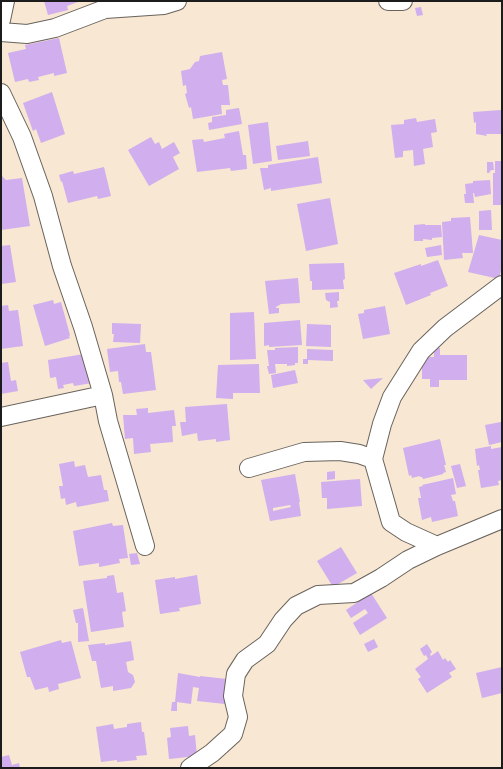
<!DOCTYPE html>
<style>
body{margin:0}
#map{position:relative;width:503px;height:769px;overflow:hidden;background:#f7e7d3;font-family:"Shantell Sans",sans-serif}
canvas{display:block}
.frame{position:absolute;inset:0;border:2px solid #1c1c1c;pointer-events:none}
</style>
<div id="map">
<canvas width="503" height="769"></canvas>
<div class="frame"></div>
</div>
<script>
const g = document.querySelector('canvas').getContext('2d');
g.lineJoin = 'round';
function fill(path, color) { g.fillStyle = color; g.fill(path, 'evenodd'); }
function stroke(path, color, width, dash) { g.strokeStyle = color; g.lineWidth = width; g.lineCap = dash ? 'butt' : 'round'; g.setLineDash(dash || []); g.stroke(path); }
const building = new Path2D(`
 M44 1H77L78 2 67 6 68 10 48 15Z
 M421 7 423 15 417 16 415 8Z
 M59 38 67 73 54 76V73L38 77 39 80 29 82 28 79 15 82 8 53 26 49 25 45Z
 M222 52 227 79 222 80 223 85H228L230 105H221L222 114 193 119 191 107 189 108 185 94 187 93 186 85 183 86 181 71 190 69 195 62 199 61 200 56Z
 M52 92 65 134 41 143 36 129 33 131 23 103Z
 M239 108 242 124 209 130 208 123 212 122V117L226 115V110Z
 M501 110V134H486L487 136 476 134V122L474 123 473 112Z
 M416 118 417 122 435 119 437 132 431 133 433 147 423 149 425 164 414 166 413 150 403 151V157L395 158 391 125 404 124V120Z
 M268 122 272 161 253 164 248 125Z
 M239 131 243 155H246L247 169 231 171 230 168 197 172 192 140 203 139 204 142 225 138 224 134Z
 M151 137 155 144 159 142 162 149 174 142 180 153 173 157 179 169 149 186 128 150Z
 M308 141 310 156 278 160 276 146Z
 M318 157 322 183 271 191V188L264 190 260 168H268V165Z
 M495 161H502V205H493V173H495Z
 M487 162H493L494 170H491L489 173H487Z
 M104 167 111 196 98 199 97 196 68 203 62 181 61 182 59 175 73 171 74 174Z
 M1 176H2L6 180 22 178 30 226 1 230Z
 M490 180 491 194 475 197 474 193H473L474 203H465L464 194H466L465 184 473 183V181Z
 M330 198 338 244 306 251 297 204Z
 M491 210 492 230H479V211Z
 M470 217 473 253H462L463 258 444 260 442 222 451 221V218Z
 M425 224V225H441L442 237 432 238V240L423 239V241H414V225Z
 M479 235 502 240V266L499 279 468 272Z
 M10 245 16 282 1 284V246Z
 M441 245 442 255 427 257 425 248Z
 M438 260 448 286 430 293 431 295 406 305 394 273 421 264V266Z
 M344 263 345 279 343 280 344 289 312 290V281H310L309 264Z
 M298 278 300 303 281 304 276 307V308H279V313L269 314 265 281Z
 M339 292V301H337L338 307 330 308V302L326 300 325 293Z
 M53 300 54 304 61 302 70 335 69 336 70 338 45 346 33 305Z
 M8 305 9 311 18 310 23 346 1 349V306Z
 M385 306 390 334 363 339 358 314 364 313V310Z
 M254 312 256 359 230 360V313Z
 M300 320 302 345 269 347V345L264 346V323Z
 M112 323 141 324 140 343 113 342 114 334H112Z
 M307 324 331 325V347L306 346Z
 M145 344 146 352H151L156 390 123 394 121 382H119L118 371 110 372 107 349Z
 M298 347V363H295V365L287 366V364H275L276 373 269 374 267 366H269L267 350H275V348Z
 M434 348H440V355H467V380H439V387H430V379H422V361L423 357H434Z
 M307 349 333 350V361L308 360V364H303V359H307Z
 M84 354 92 383 74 386 73 383 63 385 64 388 58 389 56 377 50 378 48 360Z
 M8 362 11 381 16 380 18 391 1 394V363Z
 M259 364 260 393H233V399L216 398 218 365Z
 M295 370 298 383 273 388 271 375Z
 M383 378 371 389 363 380Z
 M227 404 230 440 216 442V439L198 441 197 433 182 436 180 422H186L185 407Z
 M148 408V413L174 410 176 426H172L173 442 150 444 151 452 134 454 133 438 125 439 123 415H137L136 409Z
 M501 422 502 442 489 445 485 425Z
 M440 439 446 465H444L446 472 443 473V474L423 479 422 477H420V476L412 478 411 475 409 476 403 448Z
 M491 446V449L502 447V480L498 481 499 485 481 488 478 470H480L479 465 477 466 475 449Z
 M74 461 75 467 85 465 88 477 101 475 104 490H107L109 501 77 507 76 502 66 505 65 498 61 499 59 486H63L59 464Z
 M460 464 466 486 457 488 451 466Z
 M335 471V479L327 480V472Z
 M295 474 300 502H299L301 516 270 521 261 480ZM290 505 291 507 273 511V508Z
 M453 478 456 494 451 495 453 501H455L458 516 432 522 431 517 422 520 418 498H421L419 487 423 486 422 485Z
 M360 479 362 506 327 509V498H322L321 482Z
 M112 523 113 526 123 525 128 558 119 559 120 563 99 567V563L79 566 73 531Z
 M341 547 357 573 333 587 317 561Z
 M137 553 140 564 131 565 129 554Z
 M114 575 117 593 123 592 126 611 122 612 124 627 91 632 83 581 107 578V576Z
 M197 575 201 604 179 608 180 611 160 614 155 580 175 577V579Z
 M371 593 387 618 360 635 353 623 368 613 365 609 351 618 346 610Z
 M83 608 89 641 78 642V623H76L73 610Z
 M374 639 378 647 368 652 364 644Z
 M61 640 62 643 71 641 81 678 58 684 59 689 49 692 48 687 35 690 30 677H27L20 652Z
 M131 641 134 660 126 662 128 672 133 675 135 682 131 688 113 691V686L101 688 96 661H92L88 645 105 643V645Z
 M427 644 432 652 430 654 431 656 438 651 443 660 445 658 448 662 450 660 456 669 449 673 452 677 427 693 418 679 421 677 415 669 428 659 426 655 424 656 420 649Z
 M502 667V693L482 698 476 673Z
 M178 673 200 677V676L227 679 225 704 197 701 199 688 193 687 191 704 177 702V711H171L172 702H175Z
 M141 722 142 732H144L147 755 136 756 137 760 117 762V760L101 762 96 727 113 724 114 729 127 727V724Z
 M188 726 189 736 195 735 197 756 169 759 167 738 171 737 170 728Z
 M9 755 12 765 19 763 20 768H1V757Z`);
const minor = new Path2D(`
 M388 1H403
 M1 20 5 1
 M1 32 27 34 55 28 105 9 164 5 177 1
 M1 93 22 137 43 196 62 266 83 327 103 395 108 421 145 546
 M1 417 103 395
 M373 459 382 424 392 397 421 351 445 328 502 285
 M249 468 304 452 340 451 359 454 373 459 391 522 406 532 437 546
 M190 768 212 753 233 734 238 717 233 696 236 674 245 660 267 644 283 620 296 606 318 595 354 593 381 578 408 560 437 546 502 519`);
fill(building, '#d1aeed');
stroke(minor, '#69635c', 20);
stroke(minor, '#fff', 18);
</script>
